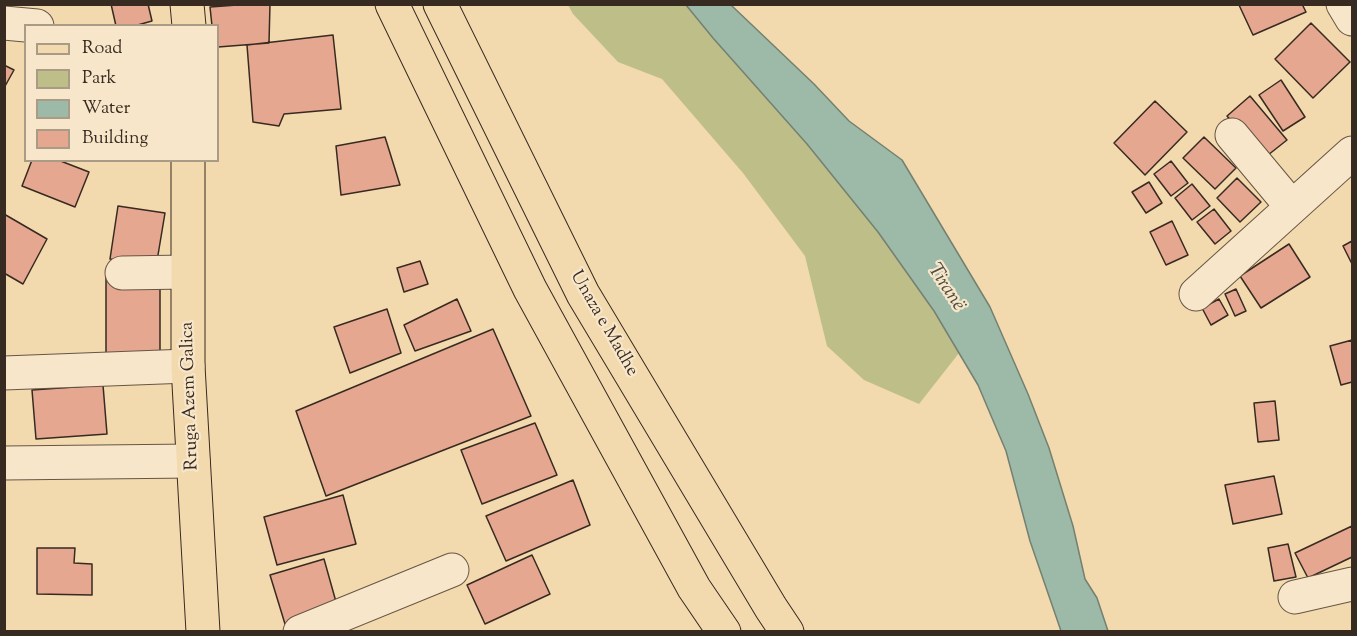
<!DOCTYPE html>
<meta charset="utf-8">
<style>
body{margin:0}
#map{position:relative;width:1357px;height:636px;overflow:hidden;background:#f2d9ae;font-family:"Sorts Mill Goudy",serif}
canvas{display:block}
.frame{position:absolute;inset:0;border:6px solid #372a20;pointer-events:none}
.legend{position:absolute;left:24px;top:24px;width:195px;height:138px;box-sizing:border-box;background:#f7e6ca;border:2px solid #aa9b86;margin:0;padding:8px 10px;list-style:none;font-size:18px;color:#372a20}
.legend li{display:flex;align-items:center;gap:12px;height:30px}
.legend b{width:30px;border:2px solid #aa9b86}
</style>
<div id="map">
<canvas width="1357" height="636"></canvas>
<div class="frame"></div>
<ul class="legend">
<li><b style="height:8px;background:#f2d9ae"></b>Road</li>
<li><b style="height:16px;background:#bebe88"></b>Park</li>
<li><b style="height:16px;background:#9cbaa7"></b>Water</li>
<li><b style="height:16px;background:#e5a790"></b>Building</li>
</ul>
</div>
<script>
const g = document.querySelector('canvas').getContext('2d');
g.lineJoin = 'round';
function fill(path, color) { g.fillStyle = color; g.fill(path, 'evenodd'); }
function stroke(path, color, width, dash) { g.strokeStyle = color; g.lineWidth = width; g.lineCap = dash ? 'butt' : 'round'; g.setLineDash(dash || []); g.stroke(path); }
function label(font, color, halo, rows, align = 'center') {
  g.font = font + ' "Sorts Mill Goudy",serif'; g.lineWidth = 4.5; g.setLineDash([]); g.textBaseline = 'middle'; g.strokeStyle = halo; g.fillStyle = color; for (const [text, x, y, turn = 0] of rows) {
    g.save(); g.translate(x, y); g.rotate((+turn || 0) * Math.PI / 180); g.textAlign = isNaN(turn) ? turn : align; if (halo) g.strokeText(text, 0, 0); g.fillText(text, 0, 0); g.restore();
  }
}
const green = new Path2D(`
 M568 5H686C724 52 766 96 806 143 862 209 916 278 959 353L919 404 864 380 827 346 805 256 743 173 662 79 618 62 573 14Z`);
const water = new Path2D(`
 M686 5H731L814 84 849 121 902 160 990 307 1028 394 1049 448 1073 526 1085 579 1097 598 1108 631H1061L1030 541 1006 451 978 385 934 311 878 232 807 144 713 38Z`);
const building = new Path2D(`
 M111 4H148L152 21 134 26H116Z
 M251 4H270L269 43 218 47V26H212L210 7Z
 M1302 4 1306 12 1253 35 1239 5Z
 M1311 23 1350 62 1313 98 1275 59Z
 M333 35 341 109 284 114 279 126 253 122 247 45Z
 M4 65 14 70 4 88Z
 M1281 80 1305 117 1283 131 1259 95Z
 M1250 96 1287 140 1263 159 1227 116Z
 M1155 101 1187 132 1145 175 1114 143Z
 M385 137 400 185 341 195 336 146Z
 M1204 137 1236 168 1215 189 1183 158Z
 M32 160H58L89 172 75 207 22 186Z
 M1171 161 1188 183 1171 196 1154 174Z
 M1237 178 1261 202 1240 222 1217 198Z
 M1149 182 1162 203 1146 213 1132 192Z
 M1192 184 1210 206 1192 220 1175 198Z
 M118 206 165 213 156 267 110 259Z
 M1214 209 1231 231 1215 244 1197 222Z
 M4 214 47 239 23 284 4 273Z
 M1172 221 1188 255 1166 265 1150 232Z
 M1352 241V264L1343 246Z
 M1289 244 1310 277 1261 308 1240 276Z
 M420 261 428 284 404 292 397 268Z
 M106 277H160V358H106Z
 M1236 289 1246 311 1235 316 1225 294Z
 M457 299 471 331 415 351 404 325Z
 M1219 299 1228 315 1211 325 1202 308Z
 M387 309 401 353 350 373 334 327Z
 M493 329 531 416 326 496 296 411Z
 M1352 340V382L1341 385 1330 346Z
 M103 385 107 434 36 439 32 390Z
 M1275 401 1279 440 1258 442 1254 403Z
 M535 423 557 475 482 504 461 450Z
 M1274 476 1282 514 1233 524 1225 485Z
 M573 480 590 525 506 561 486 516Z
 M343 495 356 544 277 565 264 517Z
 M1352 526V557L1308 578 1295 553Z
 M1288 544 1296 577 1274 581 1268 548Z
 M37 548H75L74 563 92 564V595L37 594Z
 M532 555 550 594 485 624 467 585Z
 M324 559 338 609 285 624 270 575Z`);
const minor = new Path2D(`
 M1343 4 1352 19
 M4 23 37 26
 M1232 135 1292 207
 M122 273 187 272
 M1196 294 1352 153
 M4 373 188 366
 M4 463 193 461
 M1295 597 1352 584
 M300 632 452 570`);
const major = new Path2D(`
 M187 4 189 26
 M188 160V366L203 632`);
const highway = new Path2D(`
 M392 4 530 289 694 588 724 632
 M440 4 583 294 771 608 787 632`);
const streetNames = [
 ["Unaza e Madhe",603,324,60],
 ["Rruga Azem Galica",191,396,-92]
];
const waterNames = [
 ["Tiranë",945,288,57]
];
fill(green, '#bebe88');
fill(water, '#9cbaa7');
stroke(water, '#748071', 1.5);
fill(building, '#e5a790');
stroke(building, '#372a20', 1.5);
stroke(minor, '#665644', 35);
stroke(major, '#372a20', 35);
stroke(highway, '#372a20', 35);
stroke(minor, '#f7e6ca', 33);
stroke(major, '#f2d9ae', 33);
stroke(highway, '#f2d9ae', 33);
label('18px', '#372a20', '#f7e6ca', streetNames);
label('italic 20px', '#504e42', '#f7e6ca', waterNames);
</script>
